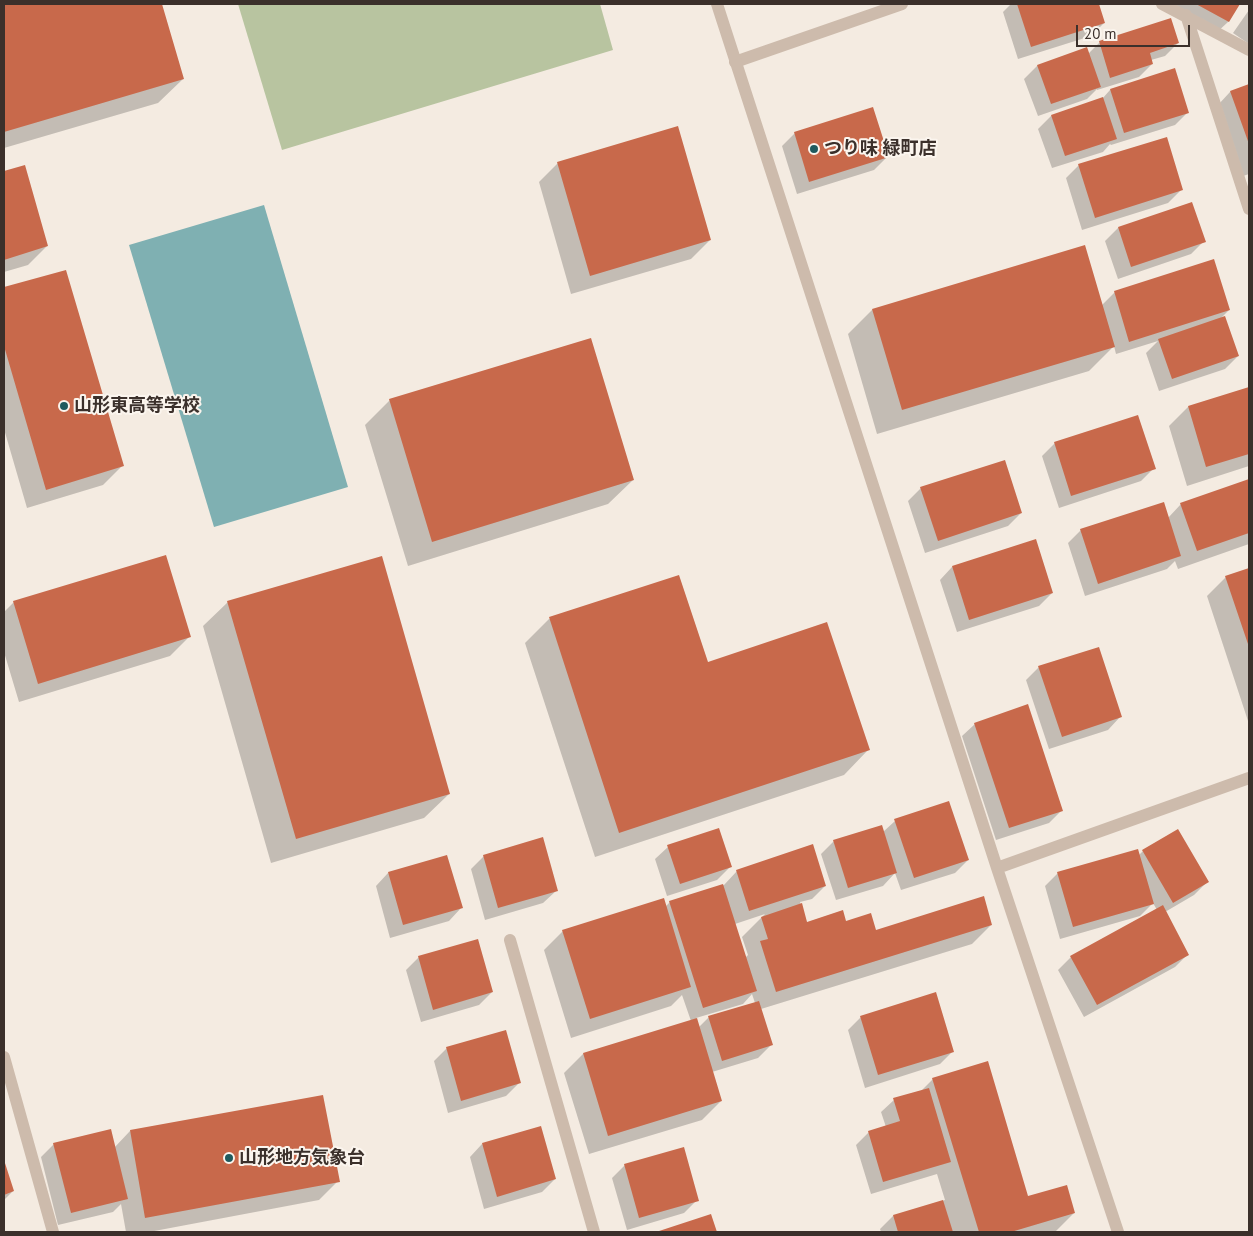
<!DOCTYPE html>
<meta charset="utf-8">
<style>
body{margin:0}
#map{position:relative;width:1253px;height:1236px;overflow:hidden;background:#f4ebe1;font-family:"PT Sans",sans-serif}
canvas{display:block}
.frame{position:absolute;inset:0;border:5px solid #3b302b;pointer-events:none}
.scale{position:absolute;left:1076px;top:25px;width:114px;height:22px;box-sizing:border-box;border:2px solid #3b302b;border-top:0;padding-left:6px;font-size:15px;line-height:18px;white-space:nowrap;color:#3b302b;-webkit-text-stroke:4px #fbf5ee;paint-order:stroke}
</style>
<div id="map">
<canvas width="1253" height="1236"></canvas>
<div class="frame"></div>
<div class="scale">20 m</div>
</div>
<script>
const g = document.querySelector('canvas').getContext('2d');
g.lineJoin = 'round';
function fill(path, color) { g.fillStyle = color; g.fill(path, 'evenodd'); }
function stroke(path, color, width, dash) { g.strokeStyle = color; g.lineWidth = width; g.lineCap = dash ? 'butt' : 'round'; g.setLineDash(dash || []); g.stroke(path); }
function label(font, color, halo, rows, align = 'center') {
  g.font = font + ' "PT Sans","Noto Sans JP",sans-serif'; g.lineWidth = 4; g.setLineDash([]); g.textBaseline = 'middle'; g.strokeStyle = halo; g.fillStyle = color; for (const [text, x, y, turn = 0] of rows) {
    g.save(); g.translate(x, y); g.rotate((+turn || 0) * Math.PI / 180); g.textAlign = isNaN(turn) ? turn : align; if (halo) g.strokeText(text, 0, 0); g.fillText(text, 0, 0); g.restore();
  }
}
const green = new Path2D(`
 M238 4H600L613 50 282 150Z`);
const water = new Path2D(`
 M264 205 348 487 214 527 129 245Z`);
const shadow = new Path2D(`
 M4 4H161L183 79 158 103 4 148Z
 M1011 4H1098L1104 23 1091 36 1018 59 1003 12Z
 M1172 4H1238L1228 22 1215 34Z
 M1249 10V44L1233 33Z
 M1100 42 1178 43 1165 56 1151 60 1152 64 1139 77 1097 90V89L1087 99 1038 116 1024 79 1037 66 1086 49 1088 54Z
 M1174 70 1188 112 1175 125 1111 145 1110 144 1103 152 1052 168 1038 129 1051 116 1102 99 1110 90Z
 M1249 85V174L1243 176 1218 105 1230 92Z
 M795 133 887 157 874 170 797 194 782 146Z
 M558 163 710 240 691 259 571 294 539 182Z
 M1079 165 1181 190 1168 203 1082 230 1066 178Z
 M24 166 47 246 28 265 4 272V172Z
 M1191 203 1204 241 1191 254 1118 279 1105 241 1118 228Z
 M65 271 122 466 103 485 27 508 4 429V289Z
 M1115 292 1229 310 1220 319 1238 356 1225 369 1159 391 1146 353 1158 341 1116 354 1114 346 1089 371 877 434 848 334 872 310 1102 305Z
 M1249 388V466L1187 486 1169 426 1188 407Z
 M390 400 633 480 608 504 408 566 365 425Z
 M1055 443 1154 468 1141 481 1059 508 1042 456Z
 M1249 480V544L1178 569 1175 561 1167 569 1085 596 1068 543 1081 530 1168 518 1181 504Z
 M921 488 1021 513 1008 526 925 553 908 501Z
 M952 567 1052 593 1039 606 957 632 940 580Z
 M1249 569V724L1207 596 1226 577Z
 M678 576 707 663 868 750 844 775 595 857 525 643 549 619Z
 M14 602 189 637 170 656 19 702 4 652V612Z
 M228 602 449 794 424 818 271 863 203 626Z
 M1039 667 1120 717 1108 730 1049 749 1026 680Z
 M975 724 1062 810 1049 823 996 840 962 736Z
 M895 821 968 860 955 873 901 890 895 873 883 886 836 900 821 854 834 841 883 832Z
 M668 847 730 867 717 880 667 896 655 859Z
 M1143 851 1207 882 1194 895 1165 912 1188 954 1175 967 1084 1017 1058 970 1071 957 1157 910 1153 903 1140 916 1060 939 1045 886 1058 873 1139 855Z
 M484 856 556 891 543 903 485 920 471 869Z
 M737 871 825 886 812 899 800 902 807 923H845L875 931 991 925 972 944 761 1009 771 1045 758 1058 712 1072 721 1101 702 1120 589 1154 564 1073 583 1054 691 1021 682 995 671 1006 571 1038 544 950 563 931 665 907 670 902 724 885ZM765 914 742 937 748 955 745 958 735 924ZM752 994 755 1003 709 1017 699 1027 696 1018 743 1004Z
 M388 873 461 908 449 921 390 938 376 886Z
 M419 957 492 992 479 1005 421 1022 406 970Z
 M861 1017 953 1051 940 1064 865 1088 848 1030Z
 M447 1048 519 1083 506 1096 448 1113 434 1061Z
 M933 1079 1027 1198 1074 1213 1055 1232H881L880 1229 893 1216 945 1200 937 1174 871 1194 856 1145 869 1132 886 1127 881 1112 894 1100 921 1091Z
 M130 1131 338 1181 319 1200 149 1232H126L121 1204 113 1212 58 1225 41 1157 54 1144 114 1148Z
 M482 1144 555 1179 542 1192 484 1209 470 1157Z
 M4 1162 13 1191 4 1200Z
 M625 1165 697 1200 684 1213 627 1230 612 1178Z
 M710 1215 716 1232H659Z`);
const building = new Path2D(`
 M4 4H162L184 79 4 132Z
 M1017 4H1099L1105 23 1031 47Z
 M1196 4H1240L1229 22Z
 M1171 18 1179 43 1150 53 1153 64 1110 78 1099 41Z
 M1087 47 1101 87 1051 104 1037 65Z
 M1175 68 1189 113 1124 133 1110 89Z
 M1249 84V144L1230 91Z
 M1103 97 1117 139 1065 156 1051 115Z
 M873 107 889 157 809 182 794 132Z
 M678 126 711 240 590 276 557 162Z
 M1167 137 1183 190 1095 218 1078 164Z
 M25 165 48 246 4 260V171Z
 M1192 202 1206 242 1131 267 1118 227Z
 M1085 245 1115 347 902 410 872 309Z
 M1214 259 1230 310 1129 342 1114 291Z
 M66 270 124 466 46 490 4 346V287Z
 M1225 316 1239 356 1172 379 1158 339Z
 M591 338 634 480 432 542 389 399Z
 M1249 387V454L1206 467 1188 406Z
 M1138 415 1156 469 1071 496 1054 442Z
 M1005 460 1022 513 938 541 920 487Z
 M1249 479V533L1197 551 1180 503Z
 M1164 502 1181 556 1098 584 1080 529Z
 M1036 539 1053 593 969 620 952 566Z
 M166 555 191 637 38 684 13 601Z
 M382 556 450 794 296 839 227 601Z
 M1249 568V647L1225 576Z
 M679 575 708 662 827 622 870 750 619 833 549 617Z
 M1099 647 1122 717 1062 737 1038 666Z
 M1028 704 1063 811 1009 828 974 723Z
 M949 801 969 860 914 878 894 819Z
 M882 825 897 873 848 888 833 840Z
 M719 828 732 867 680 884 667 845Z
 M1178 829 1209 882 1173 903 1142 850Z
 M543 837 558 891 498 908 483 855Z
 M813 844 826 886 749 911 736 870Z
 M1138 849 1154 904 1073 927 1057 872Z
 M447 855 463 908 403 925 388 872Z
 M723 884 757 991 703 1008 669 901Z
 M984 896 992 925 776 992 760 941 768 939 761 917 802 903 807 922 843 910 846 921 871 913 876 930Z
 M664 898 691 987 590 1019 562 930Z
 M1163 905 1189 955 1097 1005 1070 956Z
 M478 939 493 992 433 1010 418 956Z
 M936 992 954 1052 878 1075 860 1016Z
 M759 1001 773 1045 722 1061 708 1016Z
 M697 1018 722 1101 608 1136 583 1053Z
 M506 1030 521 1083 461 1101 446 1047Z
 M988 1061 1028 1196 1067 1185 1075 1213 1011 1232H979L932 1078Z
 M929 1088 951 1162 883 1182 868 1131 900 1121 893 1098Z
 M323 1095 340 1182 145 1218 130 1130Z
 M541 1126 556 1179 497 1197 482 1143Z
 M111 1129 128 1199 71 1213 53 1143Z
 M684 1147 699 1201 639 1218 624 1164Z
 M4 1160 14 1191 4 1195Z
 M943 1200 953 1232H898L893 1215Z
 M711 1214 717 1232H656Z`);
const service = new Path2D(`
 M1162 4 1249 50
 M1186 15 1249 209
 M735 62 902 4
 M510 940 594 1232
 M4 1057 53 1232`);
const minor = new Path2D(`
 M717 4 997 868 1118 1232
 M997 868 1249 778`);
const markers = [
 [814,149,5,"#1f5a5e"],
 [64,406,5,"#1f5a5e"],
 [229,1158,5,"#1f5a5e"]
];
const poiNames = [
 ["つり味 緑町店",824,149],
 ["山形東高等学校",74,406],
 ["山形地方気象台",239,1158]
];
fill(green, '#b8c4a0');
fill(water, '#7fb0b2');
fill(shadow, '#0003');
fill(building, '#c8694b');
stroke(service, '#cdbbac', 12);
stroke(minor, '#cdbbac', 12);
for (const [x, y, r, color] of markers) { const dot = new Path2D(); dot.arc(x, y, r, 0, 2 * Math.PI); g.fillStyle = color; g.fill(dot); stroke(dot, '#fbf5ee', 2); }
label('bold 18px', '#3b302b', '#fbf5ee', poiNames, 'left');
</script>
